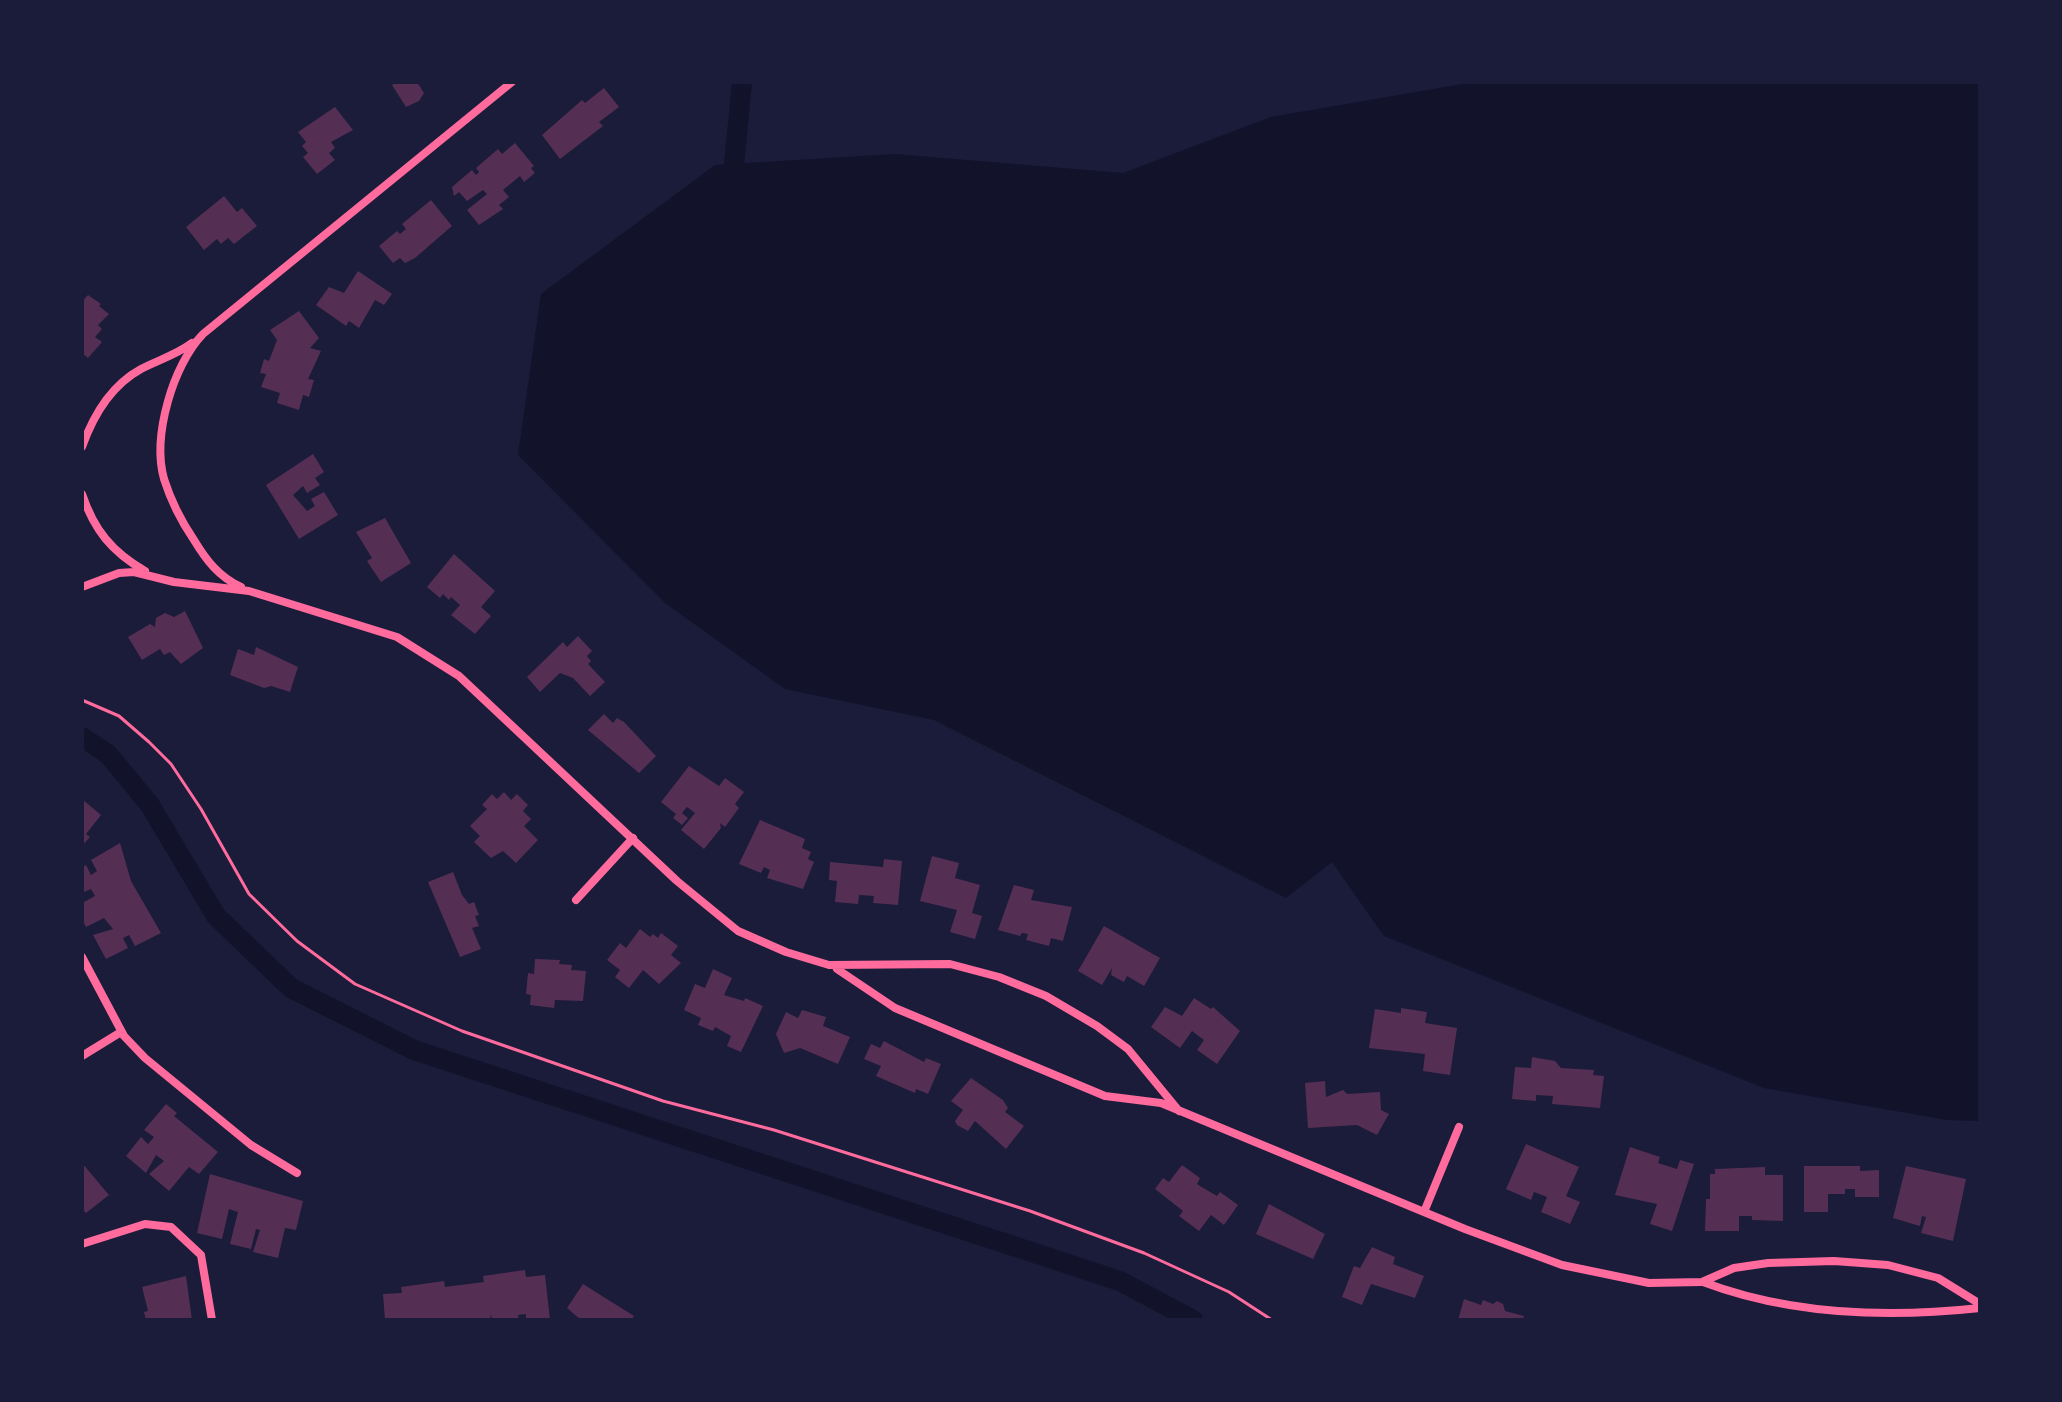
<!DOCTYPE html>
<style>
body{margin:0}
#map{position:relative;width:2062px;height:1402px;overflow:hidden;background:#1b1b3a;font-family:Overpass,sans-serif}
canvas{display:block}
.frame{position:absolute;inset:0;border:84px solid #1b1b3a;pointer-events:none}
</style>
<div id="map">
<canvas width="2062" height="1402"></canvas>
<div class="frame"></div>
</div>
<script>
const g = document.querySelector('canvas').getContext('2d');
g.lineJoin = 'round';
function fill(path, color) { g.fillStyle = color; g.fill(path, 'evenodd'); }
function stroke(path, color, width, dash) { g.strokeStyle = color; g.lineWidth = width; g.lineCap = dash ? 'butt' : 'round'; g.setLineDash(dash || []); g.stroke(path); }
const water = new Path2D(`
 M1474 82H1980V1121L1947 1120 1764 1088 1384 936 1332 862 1286 898 934 720 785 689 665 603 518 455 541 294 715 165 895 154 1123 173 1271 117Z`);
const canal = new Path2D(`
 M734 165 742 82
 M82 737 108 754 150 805 216 916 291 988 414 1050 1120 1281 1193 1320`);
const building = new Path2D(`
 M397 82H417L424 93 419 101 406 107 392 85Z
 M604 88 619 107 599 122 603 126 560 159 542 135 582 100 585 103Z
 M335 107 353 130 331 142 335 148 329 153 335 160 317 174 303 157 308 153 302 146 306 142 298 132Z
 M515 143 534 166 531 168 535 173 524 182 520 176 503 190 509 197 499 205 503 209 479 225 467 210 487 194 483 190 467 201 459 192 454 196 452 187 472 170 476 175 479 172 476 168 498 149 502 154Z
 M224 196 237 212 242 208 257 226 234 244 228 238 221 244 217 239 204 250 186 227Z
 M431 200 452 226 415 258 405 263 400 258 393 263 379 246 397 231 400 234 406 229 402 224Z
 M358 271 392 294 384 305 375 300 359 328 349 321 346 326 316 305 329 287 344 293Z
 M88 295 101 304 99 306 109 314 98 325 102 329 95 337 102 342 88 358 82 353V302Z
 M299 311 319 338 310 348 321 351 308 379 314 380 309 397 303 395 299 410 277 403 280 393 261 387 266 374 260 373 264 359 269 361 277 340 270 330Z
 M313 454 324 472 315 478 320 485 307 493 303 486 293 495 307 511 315 506 311 499 324 492 338 515 299 539 266 485Z
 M385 518 411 563 381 582 367 561 372 558 356 532Z
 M454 554 495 591 481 607 491 616 475 634 451 615 460 605 451 597 449 600 443 594 440 598 427 587Z
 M185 611 203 648 181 664 170 652 164 655 160 649 142 660 128 637 150 624 155 627 156 618 165 613 174 617Z
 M578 636 592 651 587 656 591 661 588 664 605 682 590 696 573 678 560 673 540 692 527 677 563 642 567 647Z
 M256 647 298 667 290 692 271 686 264 688 230 675 238 649 254 655Z
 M604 714 613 723 617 718 624 722 656 756 639 773 588 730Z
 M689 766 719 786 725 778 744 792 735 804 739 808 725 827 720 823 721 828 704 849 681 830 695 813 687 807 682 813 688 818 682 825 673 818 676 814 661 802Z
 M504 792 511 800 517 794 528 805 523 811 531 819 524 826 538 840 516 863 503 851 491 858 474 842 480 836 470 826 487 809 482 805 492 794 497 799Z
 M82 799 101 815 86 834 90 837 82 846Z
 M760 820 805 839 802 848 811 852 808 859 814 862 803 889 767 878 770 870 764 867 761 873 739 864Z
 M120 843 131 881 161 933 135 946 129 935 123 938 128 948 106 959 93 935 113 929 104 918 86 927 82 919V903L95 896 91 889 82 893V867L86 865 91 875 97 871 91 860Z
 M932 856 959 863 955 878 980 885 972 913 982 916 975 939 950 932 957 910 920 901Z
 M884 859 902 861 898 905 873 903 874 896 859 895 858 904 835 902 837 881 829 880 830 862 883 867Z
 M453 872 462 895 469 904 474 902 479 915 475 916 479 926 472 928 481 949 460 957 428 882Z
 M1014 885 1034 890 1031 900 1072 907 1063 941 1051 938 1049 946 1026 940 1028 934 1022 933 1020 936 998 930Z
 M1104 926 1160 958 1144 986 1127 976 1124 982 1111 975 1112 968 1102 985 1078 971Z
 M640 929 650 937 653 934 658 938 661 933 678 946 671 955 681 963 659 984 643 970 629 988 615 977 620 970 607 960 620 943 626 948Z
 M535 959 560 960 559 964 572 965 571 970 586 971 583 1001 555 1000 554 1008 530 1005 531 995 526 994 528 973 534 974Z
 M713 969 732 978 724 995 744 1001 745 998 763 1006 741 1052 727 1046 731 1036 715 1027 713 1031 698 1025 701 1018 684 1010 695 984 705 988Z
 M1194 998 1211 1009 1213 1007 1240 1031 1217 1064 1197 1050 1204 1040 1192 1031 1180 1048 1151 1027 1165 1007 1182 1016Z
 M1401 1008 1427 1012 1425 1023 1457 1028 1450 1075 1423 1071 1425 1054 1369 1048 1375 1009 1401 1013Z
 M802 1010 826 1017 823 1026 850 1037 838 1064 800 1048 784 1053 776 1034 786 1012 798 1018Z
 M884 1041 924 1062 926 1058 941 1064 928 1094 916 1089 915 1093 876 1076 881 1066 864 1059 871 1044 880 1048Z
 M1532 1057 1555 1061 1561 1068 1594 1070 1593 1075 1604 1076 1600 1108 1552 1104 1553 1096 1536 1095V1101L1512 1099 1515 1067 1531 1068Z
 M971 1078 1003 1100 1008 1108 1005 1112 1024 1126 1006 1149 975 1121 968 1131 957 1125 955 1121 963 1110 951 1101Z
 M1325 1081 1326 1097 1343 1090 1347 1094 1380 1092 1381 1110 1389 1114 1377 1135 1357 1125 1308 1128 1305 1083Z
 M166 1104 177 1113 174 1116 218 1152 199 1174 189 1167 169 1191 149 1174 164 1161 156 1155 146 1173 126 1156 141 1137 148 1144 154 1137 144 1130Z
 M1526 1144 1579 1167 1566 1196 1580 1202 1570 1224 1541 1212 1547 1197 1534 1192 1531 1200 1506 1189Z
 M1630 1147 1660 1157 1658 1163 1677 1169 1680 1160 1694 1164 1672 1231 1650 1224 1657 1204 1615 1195Z
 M82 1163 109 1195 86 1213 82 1209Z
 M1182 1165 1200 1178 1197 1184 1200 1186 1217 1196 1220 1192 1238 1205 1224 1225 1211 1215 1199 1231 1179 1216 1183 1211 1155 1189 1163 1178 1169 1182Z
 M1804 1166H1860V1171L1879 1170V1197H1855V1189H1845V1194H1828V1212H1804Z
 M1906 1166 1966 1179 1953 1241 1921 1233 1926 1217 1922 1216 1920 1226 1893 1218Z
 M1765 1167V1175H1783V1221L1752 1220V1216H1739V1231H1705L1706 1199H1710V1174H1715V1169Z
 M210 1174 303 1201 296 1230 285 1228 278 1258 253 1252 260 1230 256 1229 251 1249 230 1244 238 1212 229 1209 222 1239 197 1233Z
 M1269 1204 1325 1234 1313 1259 1256 1234Z
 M1372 1247 1395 1257 1393 1264 1424 1276 1415 1298 1371 1284 1362 1305 1342 1297 1354 1266 1360 1268Z
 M525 1270 526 1277 545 1275 550 1320H526V1314L518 1315 519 1320H492L491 1314 490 1320H385L383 1294 402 1293 401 1287 444 1281 445 1287 484 1282 483 1276Z
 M186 1276 192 1320H146L144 1312 148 1311 142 1287Z
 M583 1284 634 1316 631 1320H581L567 1308Z
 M1464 1299 1481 1305 1483 1300 1493 1304 1497 1301 1503 1304 1505 1311 1524 1316 1523 1320H1458Z`);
const path = new Path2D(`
 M82 700 119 716 149 742 171 764 201 809 249 894 297 941 355 984 462 1031 663 1101 774 1130 1030 1211 1144 1253 1229 1292 1272 1320`);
const minor = new Path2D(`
 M82 447C93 416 110 386 141 369 158 360 176 355 192 343
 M82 494C94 530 112 552 145 571
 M82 587 119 573 134 572 174 582 249 591 397 637 459 676 677 881 738 931 786 952 829 965 950 964 999 977 1046 996 1097 1026 1128 1049 1179 1111
 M241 587C219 577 206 560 194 540 181 521 171 501 164 479 152 436 173 365 203 334L512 82
 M576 900 633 838
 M82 957 124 1036 145 1058 251 1145 297 1173
 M837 969 895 1008 1105 1096 1161 1103 1465 1229 1562 1265 1649 1283 1702 1282 1734 1268 1768 1263 1834 1261 1888 1265 1938 1278 1980 1304
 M82 1056 121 1032
 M1424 1212 1459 1127
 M82 1244 145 1224 171 1227 201 1255 212 1320
 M1703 1282C1790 1315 1888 1318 1980 1308`);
fill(water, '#12122b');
stroke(canal, '#12122b', 20);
fill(building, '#542f53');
stroke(path, '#ff6b9d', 3);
stroke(minor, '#ff6b9d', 8);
</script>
